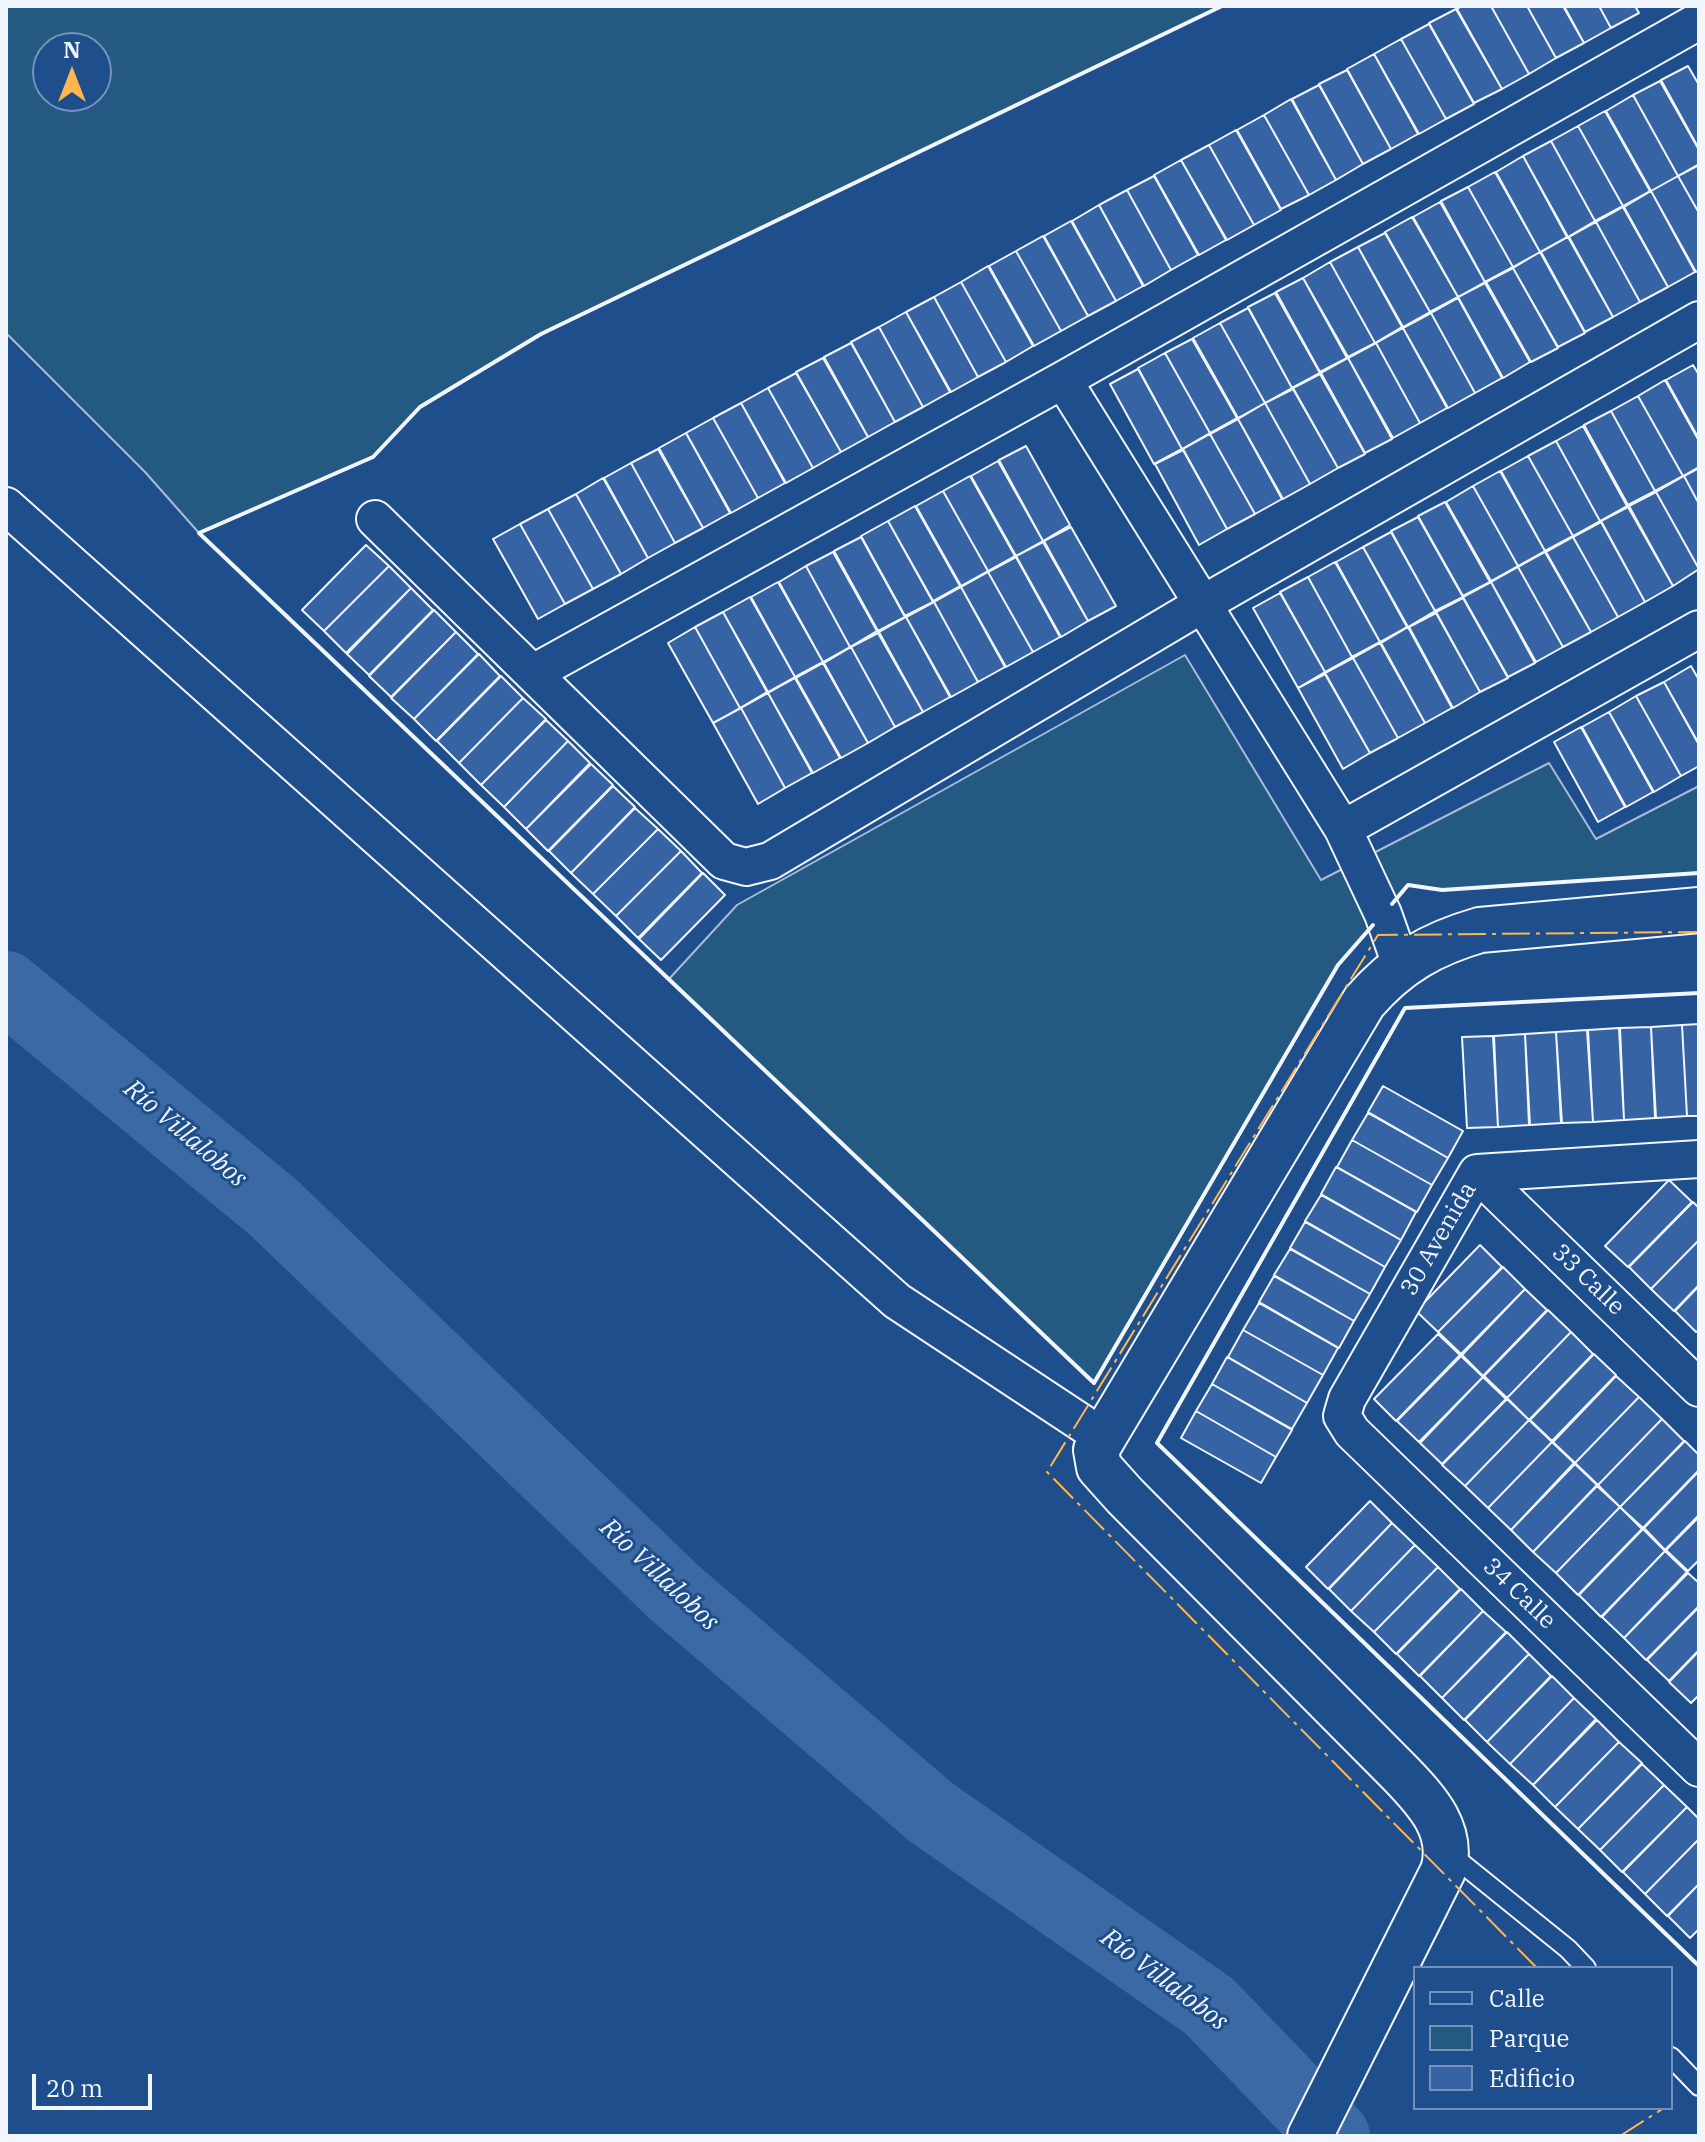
<!DOCTYPE html>
<meta charset="utf-8">
<style>
body{margin:0}
#map{position:relative;width:1705px;height:2142px;overflow:hidden;background:#1f4e8c;font-family:"IBM Plex Serif",serif}
canvas{display:block}
.frame{position:absolute;inset:0;border:8px solid #f2f6ff;pointer-events:none}
.legend{position:absolute;left:1413px;top:1966px;width:260px;height:144px;box-sizing:border-box;background:#1f4e8c;border:2px solid #7391ba;margin:0;padding:10px 14px;list-style:none;font-size:24px;color:#f2f6ff}
.legend li{display:flex;align-items:center;gap:16px;height:40px}
.legend b{width:40px;border:2px solid #7391ba}
.north{position:absolute;left:32px;top:32px;width:80px;height:80px;box-sizing:border-box;background:#1f4e8c;border:2px solid #7391ba;border-radius:50%;rotate:0deg;font-size:22px;font-weight:700;line-height:32px;text-align:center;color:#f2f6ff}
.north::after{content:'';display:block;margin:auto;width:28px;height:36px;background:#ffb74d;clip-path:polygon(50% 0,100% 100%,50% 72%,0 100%)}
.scale{position:absolute;left:32px;top:2074px;width:120px;height:36px;box-sizing:border-box;border:4px solid #f2f6ff;border-top:0;padding-left:10px;font-size:24px;line-height:28px;white-space:nowrap;color:#f2f6ff;-webkit-text-stroke:6px #1f4e8c;paint-order:stroke}
</style>
<div id="map">
<canvas width="1705" height="2142"></canvas>
<div class="frame"></div>
<ul class="legend">
<li><b style="height:10px;background:#1f4e8c"></b>Calle</li>
<li><b style="height:22px;background:#245a82"></b>Parque</li>
<li><b style="height:22px;background:#3563a3"></b>Edificio</li>
</ul>
<div class="north">N</div>
<div class="scale">20 m</div>
</div>
<script>
const g = document.querySelector('canvas').getContext('2d');
g.lineJoin = 'round';
function fill(path, color) { g.fillStyle = color; g.fill(path, 'evenodd'); }
function stroke(path, color, width, dash) { g.strokeStyle = color; g.lineWidth = width; g.lineCap = dash ? 'butt' : 'round'; g.setLineDash(dash || []); g.stroke(path); }
function label(font, color, halo, rows, align = 'center') {
  g.font = font + ' "IBM Plex Serif",serif'; g.lineWidth = 6; g.setLineDash([]); g.textBaseline = 'middle'; g.strokeStyle = halo; g.fillStyle = color; for (const [text, x, y, turn = 0] of rows) {
    g.save(); g.translate(x, y); g.rotate((+turn || 0) * Math.PI / 180); g.textAlign = isNaN(turn) ? turn : align; if (halo) g.strokeText(text, 0, 0); g.fillText(text, 0, 0); g.restore();
  }
}
const green = new Path2D(`
 M6 6H1222L541 334 420 407 373 457 199 533 145 472 6 333ZM48 48H96V96H48Z
 M1185 655 1321 880 1549 763 1596 839 1699 786V873L1442 890 1408 885 1338 965 1094 1383 669 979 737 905Z`);
const river = new Path2D(`
 M6 987 274 1208 675 1593 932 1813 1209 2006 1334 2136`);
const building = new Path2D(`
 M1462 6H1491L1529 74 1502 89 1457 9Z
 M1491 6H1527L1556 58 1529 74Z
 M1527 6H1563L1584 43 1556 58Z
 M1564 6H1599L1611 28 1584 43Z
 M1599 6H1635L1639 13 1611 28Z
 M1456 9 1502 89 1474 103 1429 23Z
 M1429 24 1474 104 1446 119 1401 39Z
 M1401 39 1446 119 1419 134 1374 54Z
 M1374 54 1418 134 1391 149 1347 69Z
 M1688 66 1699 85V149L1661 80Z
 M1347 70 1391 149 1363 164 1319 84Z
 M1660 81 1699 150V164L1678 176 1633 95Z
 M1319 85 1363 164 1336 180 1292 99Z
 M1633 95 1678 176 1651 191 1606 111Z
 M1291 99 1336 180 1309 195 1264 115Z
 M1605 111 1650 191 1623 206 1578 126Z
 M1264 115 1309 195 1281 209 1237 130Z
 M1578 126 1623 206 1595 221 1551 141Z
 M1236 130 1281 210 1254 225 1209 145Z
 M1551 141 1595 221 1568 237 1523 156Z
 M1209 145 1254 225 1227 240 1181 160Z
 M1523 156 1567 237 1540 252 1496 172Z
 M1181 160 1226 240 1199 255 1154 175Z
 M1699 165V213L1678 176Z
 M1495 172 1540 252 1513 267 1468 187Z
 M1154 176 1198 255 1171 270 1127 190Z
 M1678 176 1699 213V270L1696 272 1651 191Z
 M1468 187 1513 267 1485 282 1441 201Z
 M1127 190 1171 270 1144 286 1099 205Z
 M1651 191 1695 272 1668 287 1624 207Z
 M1440 202 1485 282 1458 297 1413 217Z
 M1099 205 1143 286 1116 301 1072 221Z
 M1623 207 1668 287 1640 302 1596 222Z
 M1412 217 1458 297 1430 312 1385 232Z
 M1071 221 1116 301 1088 316 1044 236Z
 M1596 222 1640 302 1613 317 1569 237Z
 M1385 233 1430 312 1403 327 1358 247Z
 M1043 236 1088 316 1061 331 1016 251Z
 M1568 237 1613 317 1585 332 1541 252Z
 M1358 247 1402 327 1375 343 1330 262Z
 M1016 251 1061 331 1034 346 989 266Z
 M1540 252 1585 333 1558 347 1513 268Z
 M1330 262 1375 343 1348 357 1303 278Z
 M988 266 1033 346 1006 362 961 282Z
 M1513 268 1558 348 1531 362 1486 282Z
 M1303 278 1347 358 1320 372 1276 292Z
 M961 282 1006 362 978 377 934 297Z
 M1485 283 1530 362 1503 378 1458 297Z
 M1275 293 1320 373 1292 388 1248 307Z
 M934 297 978 377 951 392 906 312Z
 M1458 298 1502 378 1475 393 1431 313Z
 M1248 308 1292 388 1265 403 1220 323Z
 M906 312 950 392 923 407 879 327Z
 M1431 313 1475 393 1448 408 1403 328Z
 M1220 323 1265 403 1238 418 1193 338Z
 M879 327 923 407 895 422 851 342Z
 M1403 328 1447 408 1420 423 1376 343Z
 M1192 339 1237 418 1210 433 1165 353Z
 M851 343 895 422 868 437 824 357Z
 M1376 343 1420 423 1393 438 1348 358Z
 M1165 353 1210 433 1182 449 1138 368Z
 M823 358 868 437 841 452 796 372Z
 M1348 358 1392 439 1365 453 1321 373Z
 M1693 365 1699 375V439L1666 380Z
 M1138 369 1182 449 1154 464 1110 384Z
 M796 373 841 452 813 468 768 388Z
 M1320 374 1365 454 1338 468 1293 388Z
 M1665 380 1699 441V467L1683 476 1638 396Z
 M768 388 813 468 786 483 741 403Z
 M1293 389 1338 468 1310 484 1265 403Z
 M1638 396 1683 476 1655 491 1611 411Z
 M741 403 785 483 758 498 713 418Z
 M1265 403 1310 484 1283 499 1238 419Z
 M1611 411 1655 491 1628 505 1584 425Z
 M713 418 758 498 731 513 686 433Z
 M1238 419 1282 499 1255 514 1210 434Z
 M1583 426 1627 506 1600 521 1556 441Z
 M686 433 730 513 703 528 659 448Z
 M1210 434 1255 514 1227 529 1183 449Z
 M1556 441 1600 521 1573 536 1528 456Z
 M1026 446 1070 525 1043 541 999 460Z
 M658 449 703 528 675 543 631 463Z
 M1183 450 1227 529 1199 545 1155 464Z
 M1528 456 1573 536 1545 551 1501 471Z
 M998 461 1043 541 1016 556 971 476Z
 M631 463 675 543 648 558 604 478Z
 M1699 468V504L1684 476Z
 M1500 471 1545 551 1518 566 1473 486Z
 M970 476 1015 556 988 571 943 491Z
 M1684 476 1699 504V569L1656 492Z
 M603 478 648 558 621 574 576 494Z
 M1473 486 1518 566 1491 581 1446 502Z
 M943 491 988 571 961 586 916 506Z
 M1656 492 1699 569 1673 586 1629 506Z
 M576 494 621 574 593 589 548 509Z
 M1445 502 1490 582 1463 596 1418 516Z
 M915 506 960 586 933 601 888 521Z
 M1628 507 1673 586 1645 602 1601 521Z
 M548 509 593 589 565 604 520 524Z
 M1418 517 1463 597 1435 611 1391 531Z
 M888 521 933 602 905 616 861 536Z
 M1601 522 1645 602 1618 617 1573 537Z
 M520 524 565 604 538 619 493 539Z
 M1071 527 1116 606 1088 621 1044 541Z
 M1391 532 1435 611 1408 627 1363 547Z
 M861 537 905 617 878 631 834 551Z
 M1573 537 1618 617 1591 632 1546 552Z
 M1043 542 1088 621 1061 637 1016 556Z
 M366 545 389 566 324 631 302 610Z
 M1363 547 1407 627 1380 642 1336 562Z
 M833 552 877 631 850 647 806 566Z
 M1545 552 1591 632 1563 647 1518 567Z
 M1016 557 1060 637 1033 652 988 572Z
 M1335 562 1380 642 1352 657 1308 577Z
 M389 566 411 588 346 653 324 631Z
 M806 566 850 647 823 662 779 582Z
 M1518 567 1563 647 1536 662 1491 582Z
 M988 572 1033 652 1006 667 961 587Z
 M1308 577 1352 657 1325 672 1280 592Z
 M778 582 823 662 795 677 751 597Z
 M1491 582 1535 663 1508 677 1463 597Z
 M961 587 1005 667 978 682 934 602Z
 M411 588 433 610 369 675 347 654Z
 M1280 593 1325 672 1298 688 1253 608Z
 M750 597 795 677 768 692 723 612Z
 M1463 598 1508 678 1480 692 1436 612Z
 M934 602 978 682 951 697 906 617Z
 M434 610 456 632 391 697 369 676Z
 M723 612 767 692 740 708 695 627Z
 M1436 613 1480 692 1453 708 1409 627Z
 M906 617 950 697 923 712 879 632Z
 M695 627 740 708 713 723 668 643Z
 M1408 627 1452 708 1425 723 1381 643Z
 M456 632 478 654 414 719 391 698Z
 M878 633 923 712 895 727 851 647Z
 M1380 643 1425 723 1398 738 1353 658Z
 M851 647 895 727 868 743 824 663Z
 M479 654 500 676 436 741 414 719Z
 M1353 658 1398 738 1370 753 1325 673Z
 M823 663 868 743 841 758 796 678Z
 M1691 666 1699 680V744L1664 682Z
 M1325 674 1370 753 1343 769 1298 688Z
 M501 676 523 698 459 763 437 741Z
 M795 678 840 758 813 773 768 693Z
 M1664 682 1699 745V766L1681 776 1636 696Z
 M768 693 812 773 785 788 741 708Z
 M1636 696 1681 776 1654 792 1609 712Z
 M523 698 546 719 481 785 459 763Z
 M741 708 785 788 758 804 713 723Z
 M1609 712 1653 792 1626 807 1582 727Z
 M546 720 568 741 504 807 481 785Z
 M1581 727 1625 807 1598 822 1554 742Z
 M568 741 590 763 526 829 504 807Z
 M591 764 613 785 548 851 526 829Z
 M613 786 635 807 571 873 549 851Z
 M635 808 658 829 593 894 571 873Z
 M658 829 681 851 616 916 593 894Z
 M681 851 702 873 638 938 616 916Z
 M703 873 725 895 661 960 639 939Z
 M1699 1024V1116H1687L1682 1025Z
 M1682 1025 1687 1116 1656 1118 1651 1027Z
 M1651 1027 1655 1118 1624 1120 1620 1028Z
 M1619 1028 1624 1120 1593 1122 1588 1030Z
 M1587 1030 1593 1122 1562 1123 1556 1032Z
 M1556 1032 1561 1123 1530 1125 1525 1034Z
 M1525 1034 1529 1125 1498 1127 1494 1036Z
 M1493 1036 1498 1127 1467 1128 1462 1037Z
 M1383 1086 1463 1131 1448 1158 1368 1112Z
 M1368 1113 1448 1158 1432 1185 1352 1140Z
 M1352 1140 1432 1185 1417 1212 1337 1167Z
 M1336 1167 1416 1212 1401 1240 1321 1194Z
 M1669 1180 1692 1202 1628 1267 1605 1246Z
 M1321 1195 1401 1240 1385 1267 1305 1221Z
 M1693 1202 1699 1208V1240L1651 1289 1629 1267Z
 M1305 1222 1385 1267 1370 1294 1290 1248Z
 M1699 1240V1285L1674 1311 1651 1289Z
 M1480 1245 1502 1267 1438 1332 1416 1311Z
 M1290 1249 1370 1294 1354 1321 1274 1275Z
 M1503 1267 1525 1289 1461 1354 1438 1332Z
 M1274 1276 1354 1321 1339 1348 1259 1302Z
 M1699 1286V1330L1696 1332 1675 1311Z
 M1525 1289 1547 1310 1483 1376 1462 1355Z
 M1259 1303 1338 1348 1323 1375 1243 1330Z
 M1548 1310 1571 1332 1507 1398 1484 1376Z
 M1243 1330 1323 1375 1307 1403 1228 1357Z
 M1571 1332 1593 1354 1529 1420 1507 1398Z
 M1438 1334 1460 1355 1396 1421 1374 1399Z
 M1594 1354 1616 1375 1552 1441 1530 1420Z
 M1461 1356 1483 1377 1419 1442 1397 1421Z
 M1227 1357 1307 1403 1292 1429 1212 1384Z
 M1616 1376 1639 1397 1575 1463 1553 1442Z
 M1483 1377 1506 1399 1442 1464 1420 1443Z
 M1212 1384 1292 1430 1276 1457 1196 1411Z
 M1639 1397 1662 1419 1598 1485 1575 1463Z
 M1507 1399 1529 1420 1465 1486 1442 1465Z
 M1196 1411 1276 1457 1261 1483 1181 1438Z
 M1662 1419 1684 1441 1620 1507 1598 1485Z
 M1529 1420 1552 1442 1488 1508 1465 1486Z
 M1685 1441 1699 1455V1470L1643 1528 1620 1507Z
 M1552 1442 1574 1463 1511 1530 1488 1508Z
 M1575 1464 1597 1485 1533 1552 1511 1530Z
 M1699 1471V1515L1665 1550 1644 1528Z
 M1597 1486 1620 1507 1556 1573 1533 1552Z
 M1370 1501 1392 1523 1328 1589 1306 1567Z
 M1620 1507 1642 1529 1578 1595 1556 1573Z
 M1699 1517V1560L1688 1571 1666 1550Z
 M1392 1523 1415 1545 1351 1611 1329 1589Z
 M1643 1529 1665 1551 1601 1617 1579 1595Z
 M1415 1545 1438 1567 1374 1632 1351 1611Z
 M1665 1551 1687 1572 1624 1638 1602 1617Z
 M1438 1567 1460 1589 1396 1654 1374 1632Z
 M1688 1573 1699 1583V1606L1646 1660 1624 1638Z
 M1461 1589 1483 1611 1419 1676 1397 1654Z
 M1699 1607V1650L1669 1681 1647 1660Z
 M1483 1611 1506 1632 1442 1698 1420 1676Z
 M1507 1632 1529 1654 1464 1720 1442 1698Z
 M1699 1651V1695L1691 1703 1669 1682Z
 M1529 1654 1551 1676 1487 1742 1465 1720Z
 M1552 1676 1574 1698 1510 1764 1487 1742Z
 M1574 1698 1596 1719 1533 1785 1510 1764Z
 M1597 1720 1619 1742 1555 1807 1533 1785Z
 M1619 1742 1642 1763 1578 1829 1555 1807Z
 M1642 1764 1664 1785 1600 1850 1578 1829Z
 M1664 1785 1687 1807 1622 1872 1600 1850Z
 M1687 1807 1699 1819V1839L1645 1894 1623 1872Z
 M1699 1839V1884L1667 1916 1645 1894Z
 M1699 1884V1929L1690 1938 1668 1916Z`);
const service = new Path2D(`
 M1449 1853 1568 1949 1586 1968
 M1671 2057 1699 2086`);
const minor = new Path2D(`
 M1063 380 1343 829 1383 914 1401 965
 M6 506 897 1301 1103 1437
 M375 519 724 861 746 867 770 861 1201 605 1699 320
 M535 672 1063 380 1699 21
 M1343 829 1699 629
 M1699 1159 1477 1173 1347 1399 1342 1416 1352 1432 1699 1768
 M1477 1173 1699 1388`);
const secondary = new Path2D(`
 M1310 2136 1443 1871C1455 1831 1427 1801 1401 1774L1125 1496 1099 1467 1096 1450 1364 1002C1397 964 1431 944 1480 930L1699 910`);
const wall = new Path2D(`
 M1222 6 541 334 420 407 373 457 199 533 1094 1383 1338 965 1373 925
 M1392 904 1408 885 1442 890 1699 873
 M1699 993 1405 1008 1157 1443 1699 1966`);
const power = new Path2D(`
 M1537 1968 1047 1472 1378 935 1699 932
 M1620 2136 1664 2108`);
const streetNames = [
 ["30 Avenida",1439,1239,-60],
 ["33 Calle",1588,1280,44],
 ["34 Calle",1519,1594,44]
];
const waterNames = [
 ["Río Villalobos",185,1134,40],
 ["Río Villalobos",659,1575,43],
 ["Río Villalobos",1164,1980,37]
];
fill(green, '#245a82');
stroke(green, '#a8bbd7', 2);
stroke(river, '#3b69a3', 72);
fill(building, '#3563a3');
stroke(building, '#f2f6ff', 2);
stroke(service, '#f2f6ff', 22);
stroke(minor, '#f2f6ff', 40);
stroke(secondary, '#f2f6ff', 48);
stroke(service, '#1f4e8c', 18);
stroke(minor, '#1f4e8c', 36);
stroke(secondary, '#1f4e8c', 44);
stroke(wall, '#f2f6ff', 4);
stroke(power, '#ffb74d', 2, [28, 6, 4, 6]);
label('24px', '#f2f6ff', '#1f4e8c', streetNames);
label('italic 26px', '#f2f6ff', '#1f4e8c', waterNames);
</script>
